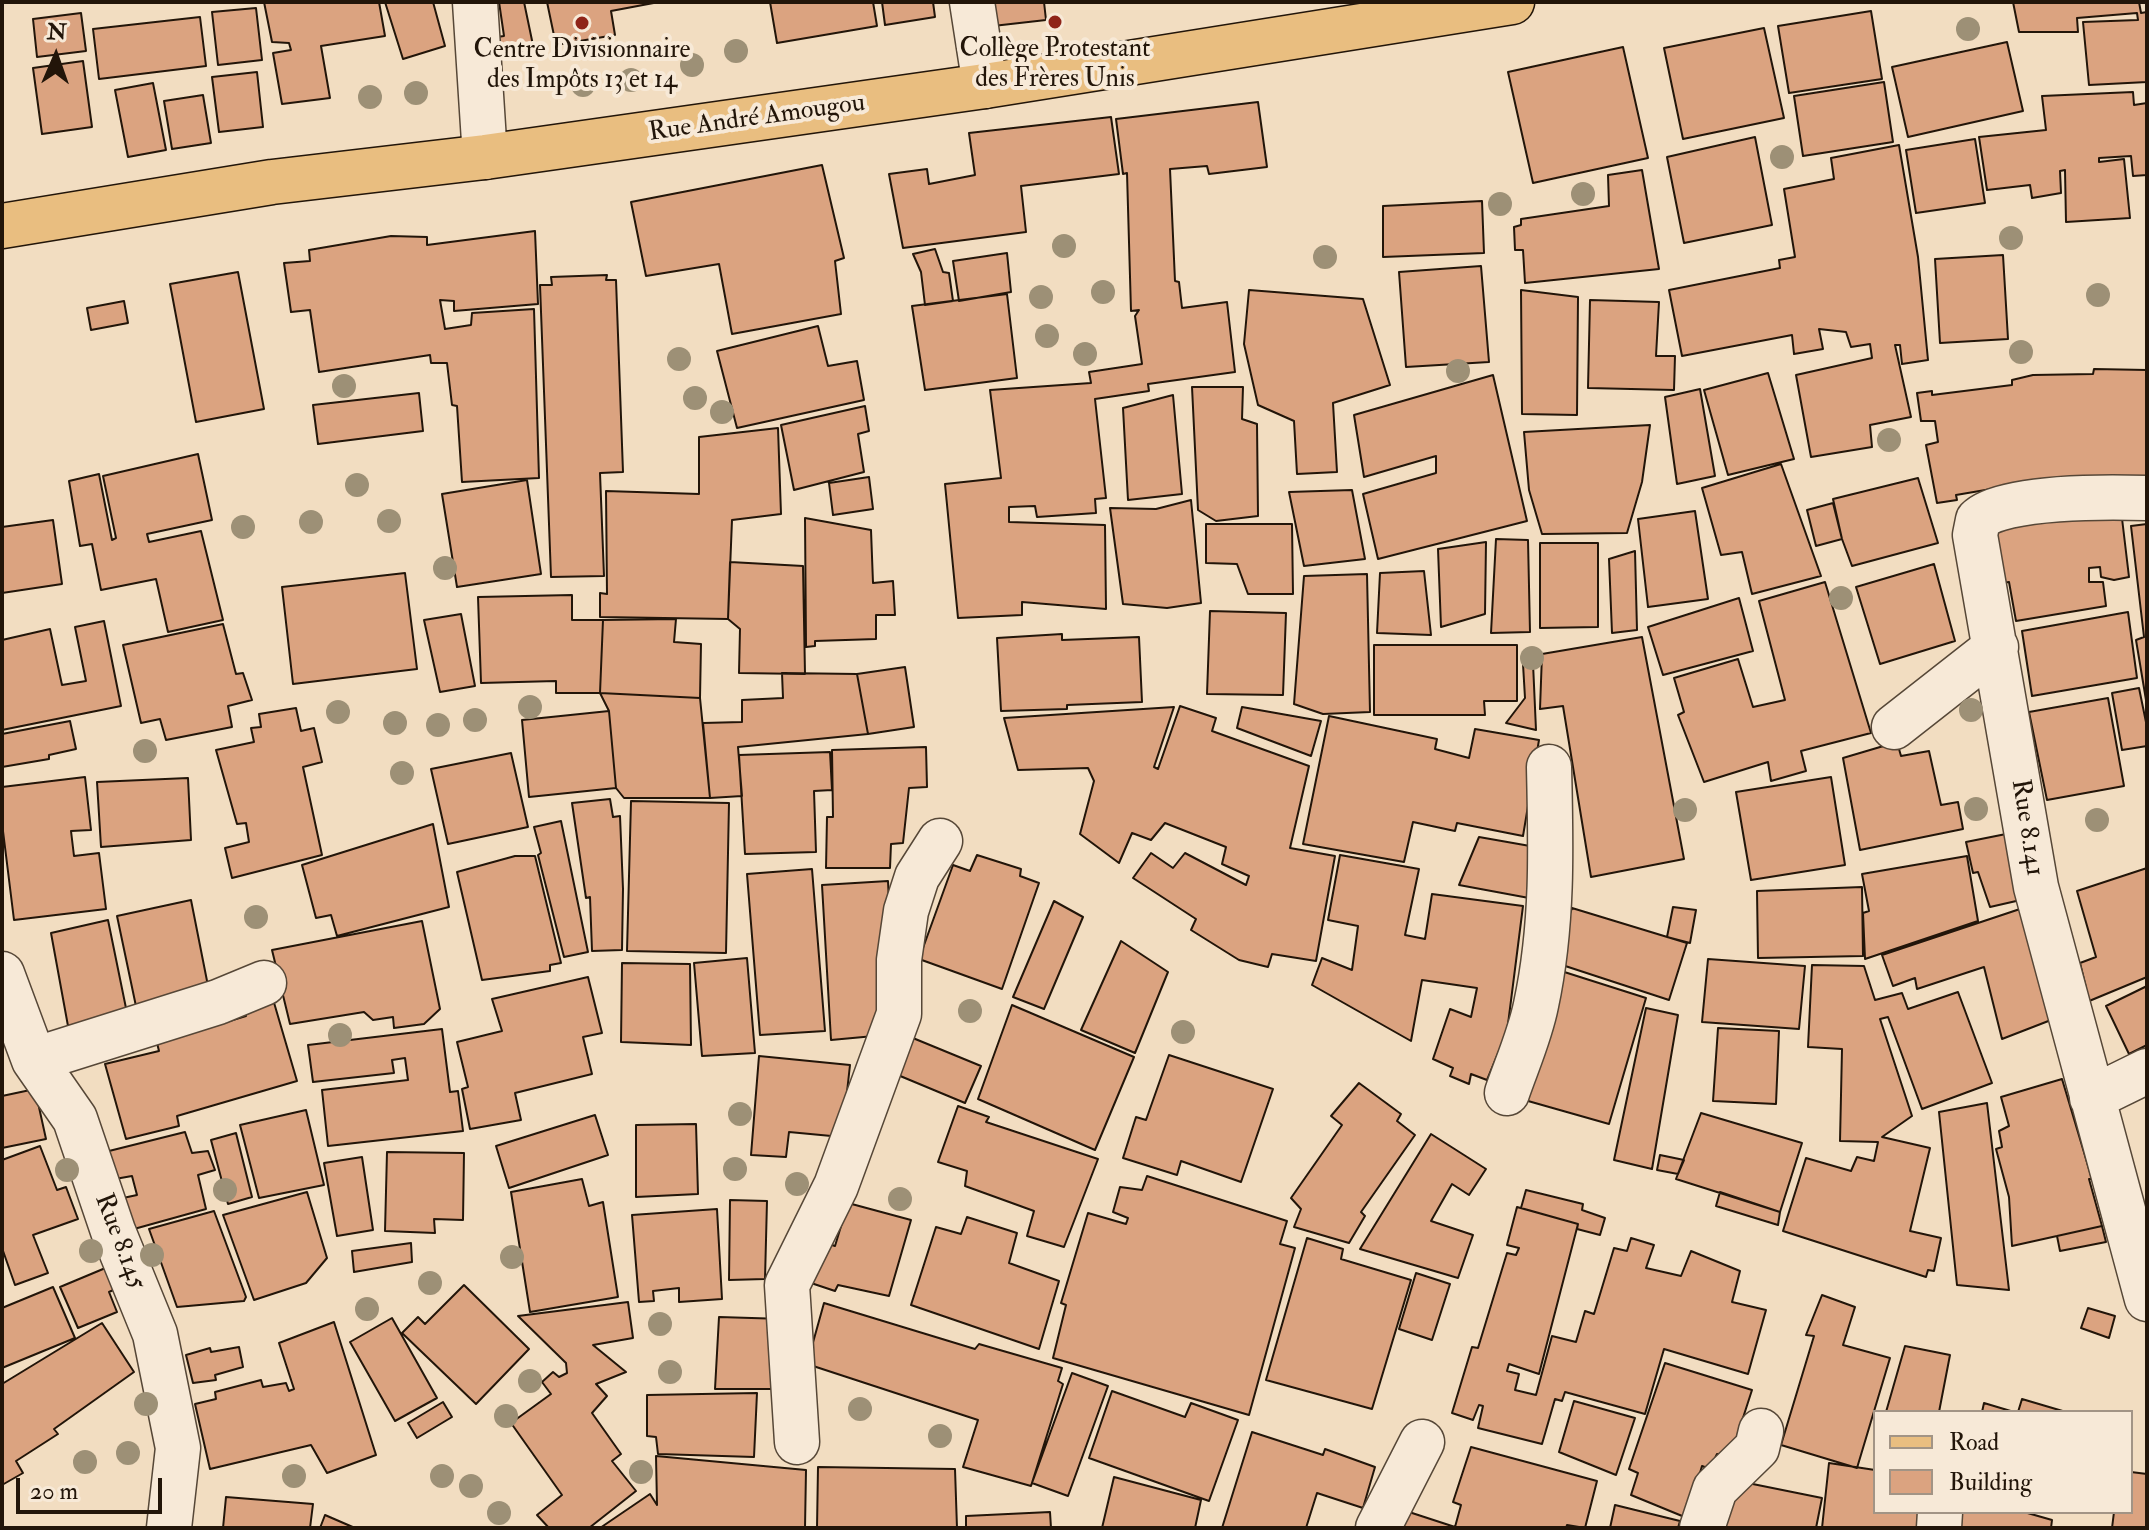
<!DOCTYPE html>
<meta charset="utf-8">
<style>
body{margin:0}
#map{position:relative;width:2149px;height:1530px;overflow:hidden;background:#f2ddc1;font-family:"IM FELL Double Pica",serif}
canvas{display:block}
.frame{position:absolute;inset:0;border:4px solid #221509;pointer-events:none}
.legend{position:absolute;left:1873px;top:1410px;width:260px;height:104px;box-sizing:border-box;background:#f7e9d7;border:2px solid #a29485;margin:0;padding:10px 14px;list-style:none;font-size:24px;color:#221509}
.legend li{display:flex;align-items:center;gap:16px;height:40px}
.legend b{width:40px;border:2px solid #a29485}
.north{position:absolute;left:16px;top:16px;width:80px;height:80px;-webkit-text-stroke:6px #f7e9d7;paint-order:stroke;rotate:2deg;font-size:22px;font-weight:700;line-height:32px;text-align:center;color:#221509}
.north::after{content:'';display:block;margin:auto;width:28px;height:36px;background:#221509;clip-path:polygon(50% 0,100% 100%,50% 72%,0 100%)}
.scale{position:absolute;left:16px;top:1478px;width:146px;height:36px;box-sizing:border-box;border:4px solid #221509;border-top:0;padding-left:10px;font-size:24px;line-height:28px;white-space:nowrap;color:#221509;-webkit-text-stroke:6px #f7e9d7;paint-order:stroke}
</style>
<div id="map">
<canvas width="2149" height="1530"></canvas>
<div class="frame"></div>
<ul class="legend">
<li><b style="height:10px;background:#e9be80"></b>Road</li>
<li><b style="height:22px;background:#dba380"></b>Building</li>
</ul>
<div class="north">N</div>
<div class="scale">20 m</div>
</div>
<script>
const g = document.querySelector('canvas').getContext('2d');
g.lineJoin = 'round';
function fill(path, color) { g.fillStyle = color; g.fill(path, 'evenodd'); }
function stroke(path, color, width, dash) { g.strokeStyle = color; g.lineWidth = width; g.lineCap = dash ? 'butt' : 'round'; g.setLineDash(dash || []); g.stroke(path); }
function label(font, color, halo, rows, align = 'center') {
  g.font = font + ' "IM FELL Double Pica",serif'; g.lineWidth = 8; g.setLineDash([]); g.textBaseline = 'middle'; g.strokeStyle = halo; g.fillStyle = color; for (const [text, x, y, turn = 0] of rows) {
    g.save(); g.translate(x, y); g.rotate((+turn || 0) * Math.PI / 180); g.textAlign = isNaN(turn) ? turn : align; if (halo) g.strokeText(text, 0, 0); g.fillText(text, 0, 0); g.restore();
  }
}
const building = new Path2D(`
 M264 2H379L385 36 321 46 330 98 282 104 273 53 291 50 289 43 272 42Z
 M385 2H433L445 46 403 59Z
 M499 2H524L534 50 502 56 497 37 504 36Z
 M547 2H659L611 11 615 35 556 45Z
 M770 2H873L877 26 777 43Z
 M882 2H933L935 17 885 25Z
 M989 2H1044L1046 20 993 26Z
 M2013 2H2139L2141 13 2147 12V82L2089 85 2083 22 2138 20 2137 13 2077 18 2078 32H2019Z
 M256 8 262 60 218 65 212 12Z
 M1871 11 1882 79 1789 93 1778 26Z
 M81 13 86 51 37 57 33 19Z
 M200 17 206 66 99 79 93 29Z
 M1764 28 1784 118 1683 139 1664 48Z
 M2007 42 2023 111 1908 137 1892 67Z
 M1623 47 1648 158 1533 183 1508 72Z
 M83 61 92 127 42 134 33 68Z
 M257 72 263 127 219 132 212 77Z
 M1884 82 1893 142 1803 156 1794 96Z
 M153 83 166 150 128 157 115 90Z
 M2133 92 2134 105 2147 103V175L2133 176 2131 156 2099 158V162L2124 159 2130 218 2066 222 2065 170 2060 171 2061 193 2032 198 2030 185 1987 190 1979 137 2046 130 2042 96Z
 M203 95 211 143 172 149 164 101Z
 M1258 102 1267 167 1209 174 1207 166 1170 169 1175 281 1179 282 1182 308 1227 302 1235 372 1148 384 1149 391 1095 399 1106 498 1095 499 1096 513 1037 517 1035 506 1009 507V522L1105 525 1106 609 1022 602V615L958 618 945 484 1001 478 990 390 1091 383 1089 372 1142 364 1135 316 1139 310 1131 311 1127 173 1123 174 1116 119Z
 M1111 117 1119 174 1021 186 1026 232 903 248 889 174 927 169 929 184 975 175 969 133Z
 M1755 137 1772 225 1684 243 1667 157Z
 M1975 139 1985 203 1916 213 1906 150Z
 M1899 145 1918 257 1928 360 1902 364 1900 345H1895L1911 417 1870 425 1872 447 1811 457 1796 375 1872 358 1870 344 1851 347 1846 332 1819 329 1823 349 1794 354 1792 335 1682 356 1669 290 1780 268 1779 260 1795 257 1784 189 1834 179 1831 158Z
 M822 165 844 258 835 261 841 314 732 334 719 264 646 276 631 202Z
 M1642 170 1659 269 1525 283 1523 250H1515L1514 227 1521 225V219L1609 206 1608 175Z
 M1482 201 1484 253 1383 257V206Z
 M535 231 538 304 454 311V301L440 300 445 329 471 325 472 313 534 309 539 478 462 482 457 406 452 405 447 363H431L430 355 319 372 310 310 291 312 284 263 310 261 309 250 391 236 427 237V245Z
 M935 249 943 272 949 273 953 301 925 305 921 272 913 254Z
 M1007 253 1011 292 959 301 953 261Z
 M2003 255 2008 339 1940 343 1935 259Z
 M1481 266 1489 362 1406 367 1399 272Z
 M238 272 264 409 196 422 170 284Z
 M607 275 606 280H616L623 472 600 473 604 576 551 577 540 285H552L551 277Z
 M1249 290 1363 299 1390 385 1333 403 1337 472 1297 474 1294 421 1258 405 1244 344Z
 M1521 290 1578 297 1577 415 1522 414Z
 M1007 294 1017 378 925 390 912 306Z
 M1590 300 1659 302 1656 356H1675L1674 390 1588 388Z
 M124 301 128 323 91 330 87 308Z
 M818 326 828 366 857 361 864 400 737 428 717 351Z
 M2094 369 2147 370V485L2050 479 1956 495 1957 500 1937 503 1926 445 1938 442 1935 421H1921L1917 393 1932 391V395L2012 385V380L2033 375 2093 374Z
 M1768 373 1794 459 1728 475 1704 390Z
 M1493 375 1527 521 1378 559 1363 494 1436 473V456L1364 477 1354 415Z
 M1192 387H1243L1242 419 1257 424 1258 516 1216 521 1198 510Z
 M1700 389 1715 476 1677 484 1665 397Z
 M419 393 423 431 318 444 313 405Z
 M1173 395 1182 494 1128 500 1123 408Z
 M865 406 869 431 858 434 864 472 794 490 781 425Z
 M1650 425 1642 482 1627 533 1542 534 1529 490 1524 432Z
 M778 428 781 514 732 520 728 619 600 617V593L607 594 606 491 699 494V437Z
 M198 454 212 520 147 534 149 542 201 531 223 620 168 632 156 579 101 590 92 544 80 546 69 481 99 474 112 540 116 538 103 476Z
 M1781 464 1821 576 1752 594 1742 552 1721 555 1702 488Z
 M869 477 873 509 833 515 829 483Z
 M1918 478 1938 543 1852 566 1842 539 1833 499Z
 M527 480 541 574 457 587 442 494Z
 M1352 490 1365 559 1304 566 1289 492Z
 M1191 500 1201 603 1167 608 1123 604 1110 508 1156 509Z
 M1833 503 1842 539 1816 546 1807 510Z
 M2121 510 2129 577 2114 580 2101 577 2100 567 2089 568V582H2103L2106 606 2016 621 2009 582 2003 583 1993 523Z
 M1695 511 1708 599 1648 607 1638 519Z
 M805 518 871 530 873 583 893 581 895 615H876V639L815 641V646L806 647Z
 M53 520 62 584 2 593V527Z
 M1206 524H1292L1293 594H1248L1237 564 1206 563Z
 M2147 524V706L2136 640 2144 637 2131 526Z
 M1496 539 1528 540 1530 632 1491 633Z
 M1486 542 1485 614 1441 627 1438 549Z
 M1540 543H1598V627L1540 628Z
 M1635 551 1637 630 1612 633 1609 559Z
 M730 562 803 566 805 674 739 673 740 629 728 619Z
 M1934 564 1955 641 1880 664 1856 587Z
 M1424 571 1431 635 1377 633 1380 573Z
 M405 573 417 669 293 684 282 587Z
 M1367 574 1370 712 1323 714 1294 704 1304 576Z
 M1825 582 1871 733 1801 751 1806 771 1771 781 1768 762 1704 782 1678 715 1684 712 1674 678 1738 659 1753 707 1785 700 1759 601Z
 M572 595V620H603L600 693H556V681L481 683 478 597Z
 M1739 598 1753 651 1663 675 1648 627Z
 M1210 611 1286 613 1283 695 1207 694Z
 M2128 612 2137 678 2032 696 2022 631Z
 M461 614 475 686 440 692 424 620Z
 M676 619 674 642 701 644 700 698 600 693 603 620Z
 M104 621 121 706 2 730V640L50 629 62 685 86 681 75 627Z
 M223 624 236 674 243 673 252 700 228 706 232 727 166 740 160 719 141 723 123 645Z
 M1062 634V640L1139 637 1142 702 1067 705V709L1001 711 997 638Z
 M1642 637 1684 859 1591 877 1563 706 1540 709 1542 654Z
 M1374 645H1517V701H1484L1485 715H1374Z
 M1533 663 1536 730 1506 723 1525 698 1523 664Z
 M905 667 914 727 868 734 857 674Z
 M782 673 857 674 868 734 738 747 742 796 710 798 703 723 742 722V700L783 698Z
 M2139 688 2147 727V746L2122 750 2112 693Z
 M600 693 700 698 710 798H624L616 788 609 711Z
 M2108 698 2124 786 2047 800 2029 712Z
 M1180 706 1216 718 1212 731 1309 766 1290 848 1335 856 1316 961 1272 954 1268 967 1239 960 1191 930 1196 919 1133 878 1151 853 1173 868 1185 853 1246 885 1249 876 1222 864 1226 847 1165 823 1151 840 1132 833 1119 863 1080 834 1094 781 1088 768 1018 770 1004 718 1174 707 1154 767 1158 769Z
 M1242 707 1321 721 1311 756 1237 728Z
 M296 708 301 731 314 728 322 762 303 767 322 855 232 878 225 848 249 842 246 823 237 824 216 750 254 742 251 728 261 727 259 714Z
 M609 711 616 788 529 797 522 720Z
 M1329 716 1437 739 1435 749 1469 758 1475 729 1539 740 1523 836 1457 823 1455 831 1413 822 1404 862 1303 844Z
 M70 721 76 749 49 755V759L2 767V734Z
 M1897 742 1901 756 1929 751 1941 805 1958 802 1963 829 1860 850 1843 758Z
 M926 747 927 787 909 788 903 843 891 844 890 868H826L827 817H833L832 750Z
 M830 752 832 790 814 791 816 852 745 854 739 755Z
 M511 753 528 827 448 844 431 769Z
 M85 777 91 830 71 831 74 856 99 853 106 909 14 920 2 823V787Z
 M1831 777 1845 865 1751 880 1736 792Z
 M188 778 191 840 101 847 97 782Z
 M610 799 613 817 620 816 623 889 622 950 592 951 590 897 586 898 572 803Z
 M631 801 729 803 726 953 627 951Z
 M561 821 588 952 564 957 538 855 541 853 534 827Z
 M433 824 449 907 337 936 331 915 316 918 302 865Z
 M2011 833 2025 899 1990 907 1978 872 1973 873 1966 842Z
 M1479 837 1530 846 1529 898 1459 885Z
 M977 855 1021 869 1020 876 1039 883 1002 989 919 959 953 865 970 871Z
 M1340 855 1419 869 1405 935 1425 939 1432 894 1523 906 1507 1032 1487 1080 1471 1074 1469 1084 1450 1076 1453 1068 1433 1059 1450 1009 1471 1017 1477 988 1422 980 1411 1041 1312 985 1322 958 1352 970 1358 926 1328 920Z
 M515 856H535L561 963 550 965V971L482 980 457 872Z
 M1967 856 1978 921 1865 959 1863 913 1869 911 1862 874Z
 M2147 868V977L2082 1004 2078 992 2086 988 2080 963 2096 957 2077 891Z
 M812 869 825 1031 760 1035 747 874Z
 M888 881 892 966 885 1035 831 1040 822 885Z
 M1862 887 1863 956 1758 958 1757 891Z
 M191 900 210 996 137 1011 117 916Z
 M1054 901 1083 917 1044 1009 1013 997Z
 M1673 907 1696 910 1690 943 1667 937Z
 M1572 908 1687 943 1669 1000 1553 962Z
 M2023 908 2051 1020 2002 1039 1984 967 1917 989 1915 978 1893 986 1882 955Z
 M108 920 127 1013 68 1026 51 933Z
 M422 921 440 1009 424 1024 394 1028 393 1017 373 1020 364 1012 290 1024 272 950Z
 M1121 941 1168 972 1135 1053 1081 1030Z
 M747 958 755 1053 702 1056 694 963Z
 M1708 959 1805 966 1799 1029 1702 1022Z
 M622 963 690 964 691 1045 621 1042Z
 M1812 965 1864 966 1875 1000 1902 993 1908 1009 1958 992 1992 1083 1922 1109 1888 1017 1880 1019 1912 1116 1882 1137 1930 1148 1910 1231 1941 1238 1934 1271 1928 1270 1926 1277 1783 1231 1806 1158 1851 1171 1857 1157 1874 1161 1878 1142 1840 1141 1842 1049 1808 1047Z
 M1558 970 1646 998 1609 1124 1521 1099Z
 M588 977 602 1033 583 1037 592 1074 515 1093 521 1120 470 1129 462 1089 468 1087 457 1042 502 1031 492 999Z
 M2147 986V1045L2129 1054 2106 1006Z
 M270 989 297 1081 177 1116 179 1126 126 1139 105 1064 159 1051 157 1043 246 1016 241 996Z
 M1012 1005 1134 1057 1095 1150 978 1099Z
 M1646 1008 1678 1015 1652 1169 1614 1160Z
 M1718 1028 1779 1031 1776 1104 1713 1101Z
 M442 1029 450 1092 458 1091 463 1131 328 1146 322 1090 408 1080 405 1058 392 1060 394 1073 313 1082 308 1045Z
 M908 1036 981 1066 965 1103 893 1073Z
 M1169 1055 1273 1089 1241 1182 1181 1161 1177 1175 1123 1158 1136 1117 1146 1120Z
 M759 1056 850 1065 842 1137 789 1132 786 1157 751 1155Z
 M2062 1079 2092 1179H2089L2102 1226 2012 1246 2009 1197 1996 1149 2002 1147 1999 1131 2009 1126 2001 1097Z
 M1359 1083 1401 1114 1397 1121 1415 1135 1361 1212 1365 1216 1349 1243 1294 1227 1301 1209 1291 1198 1342 1125 1331 1116Z
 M35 1089 46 1139 2 1148V1096Z
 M1987 1103 2009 1290 1957 1285 1939 1112Z
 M958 1106 989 1117 986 1122 1098 1159 1064 1247 1027 1236 1034 1211 965 1186 967 1171 938 1162Z
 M306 1110 324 1185 259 1198 240 1125Z
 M1701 1113 1802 1143 1780 1212 1676 1179Z
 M595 1115 608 1155 509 1188 496 1146Z
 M696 1124 698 1194 636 1197V1125Z
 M185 1132 192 1153 208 1151 215 1170 198 1175 206 1209 134 1229 123 1198 137 1195 132 1176 115 1179 105 1152Z
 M236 1133 252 1197 228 1204 211 1140Z
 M1431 1134 1486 1169 1469 1195 1452 1184 1431 1221 1473 1235 1458 1278 1360 1249Z
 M40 1146 57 1190 66 1187 78 1219 33 1235 48 1273 15 1285 2 1248V1160Z
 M387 1152 464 1153 463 1220 434 1219 435 1233 385 1231Z
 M1660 1155 1684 1160 1678 1174 1657 1170Z
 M362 1157 373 1230 337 1236 324 1163Z
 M1147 1176 1287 1221 1280 1244 1295 1248 1249 1415 1053 1358 1066 1305 1061 1303 1088 1213 1126 1224 1128 1218 1113 1212 1120 1187 1142 1190Z
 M582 1179 589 1206 603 1202 618 1297 530 1312 511 1192Z
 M1526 1190 1583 1204 1582 1210 1605 1218 1600 1235 1577 1229 1578 1224 1521 1208Z
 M307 1192 327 1258 306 1283 254 1300 223 1215Z
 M1720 1192 1780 1212 1778 1225 1716 1206Z
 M730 1200 767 1201 765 1279 729 1280Z
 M848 1203 911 1220 889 1296 838 1285 835 1291 805 1281 817 1240 835 1246Z
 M1517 1207 1578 1224 1539 1374 1509 1364 1507 1371 1519 1374 1515 1390 1536 1395 1552 1336 1576 1342 1585 1311 1594 1314 1614 1248 1627 1251 1631 1238 1654 1245 1646 1268 1681 1276 1691 1251 1740 1271 1732 1302 1766 1310 1748 1374 1664 1349 1645 1414 1565 1392 1562 1401 1555 1399 1542 1444 1478 1428 1483 1406 1479 1405 1473 1420 1452 1413 1472 1347 1478 1348 1507 1253 1516 1255 1519 1248 1507 1245Z
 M717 1209 722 1299 679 1302V1288L653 1291 654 1301 639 1302 632 1215Z
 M214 1211 246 1297 244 1301 177 1307 149 1229Z
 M967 1217 1017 1233 1009 1263 1059 1281 1039 1349 911 1305 936 1227 961 1234Z
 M2102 1226 2106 1242 2060 1251 2057 1236Z
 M1307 1238 1343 1249 1341 1259 1411 1280 1372 1409 1266 1380Z
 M411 1243 412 1262 354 1272 352 1251Z
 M115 1264 124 1285 109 1292 117 1312 78 1328 60 1287Z
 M1416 1273 1450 1284 1432 1340 1399 1329Z
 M464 1285 529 1349 476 1404 402 1333 418 1317 425 1324Z
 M53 1287 75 1338 2 1368V1308Z
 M1822 1295 1855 1307 1843 1345 1890 1358 1857 1468 1781 1445 1814 1336 1806 1335Z
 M628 1302 633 1338 593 1345 626 1372 596 1384 607 1396 592 1413 621 1454 612 1461 636 1491 589 1528H549L537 1515 562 1495 511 1423 551 1394 542 1382 553 1372 559 1377 567 1373 566 1363 518 1316Z
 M824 1303 975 1349 979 1344 1062 1368 1058 1381 1063 1384 1031 1486 963 1467 978 1420 807 1364Z
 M2088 1308 2115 1316 2109 1338 2081 1328Z
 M719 1317 784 1319 783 1389H715Z
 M392 1318 437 1398 395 1421 350 1342Z
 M334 1322 376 1455 327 1473 311 1445 210 1469 195 1404 216 1399 215 1392 261 1380 263 1387 286 1383 289 1391 294 1389 279 1343Z
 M102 1323 134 1372 54 1429 58 1434 16 1461 23 1473 2 1485V1384Z
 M1905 1346 1950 1355 1939 1412H1886Z
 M239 1347 243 1367 215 1375 216 1380 193 1383 186 1355 210 1348 211 1352Z
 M1665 1363 1752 1390 1730 1458 1717 1454 1710 1469 1702 1466 1687 1518 1631 1495 1638 1473 1629 1469Z
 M1072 1373 1108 1386 1068 1496 1032 1483Z
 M1112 1391 1185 1417 1191 1403 1238 1420 1209 1501 1089 1458Z
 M757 1393 754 1457 658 1454 656 1437 647 1436V1395Z
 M2022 1399 2066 1412H2018Z
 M1574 1401 1635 1418 1616 1475 1559 1452Z
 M443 1402 452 1417 417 1438 408 1423Z
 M1984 1403 2014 1412H1982Z
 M1252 1432 1323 1455 1325 1449 1375 1467 1363 1508 1317 1493 1306 1528H1222Z
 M1471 1447 1597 1481 1585 1528 1567 1525 1566 1528H1403L1409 1512 1455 1527 1461 1505 1453 1502Z
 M656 1456 806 1470 805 1528H600L650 1494 657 1505Z
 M1829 1463 1875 1470V1512H1922L1920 1528H1822Z
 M818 1467 955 1469 957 1528H817Z
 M2131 1472 2147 1474V1528H2112L2114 1512H2131Z
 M1114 1477 1201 1500 1195 1528H1102Z
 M1723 1478 1822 1498 1816 1528H1711Z
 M226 1497 313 1504 310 1528H223Z
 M1615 1505 1680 1521 1678 1528H1610Z
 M1050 1512 1051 1528H966V1516Z
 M1960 1512H2024L2052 1520 2051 1528H1959Z
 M325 1515 355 1528H320Z`);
const minor = new Path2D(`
 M475 2 485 157
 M972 2 985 86
 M2147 498C2113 497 2001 495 1978 520L1975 535 2036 887 2147 1299
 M1894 727 1996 647
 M2 974 34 1060 75 1119 113 1231 155 1334 178 1448 169 1528
 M34 1060 218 1002 264 983
 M1507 1093C1517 1064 1530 1035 1536 1005 1553 926 1551 847 1549 767
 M2092 1098 2147 1071
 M797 1442 787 1285 836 1186 899 1014V960L906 911 917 877 940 841
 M1378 1528 1422 1442
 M1702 1528 1715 1489 1757 1448 1761 1431
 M1939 1528 1940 1512`);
const major = new Path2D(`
 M2 226 272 182 485 157 985 86 1512 2`);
const trees = [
 [1968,29],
 [736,51],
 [692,65],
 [631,80],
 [583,85],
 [416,93],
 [370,97],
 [1782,157],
 [1583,194],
 [1500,204],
 [2011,238],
 [1064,246],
 [1325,257],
 [1103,292],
 [2098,295],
 [1041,297],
 [1047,336],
 [2021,352],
 [1085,354],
 [679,359],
 [1458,371],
 [344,386],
 [695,398],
 [722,412],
 [1889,440],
 [357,485],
 [389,521],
 [311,522],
 [243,527],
 [445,568],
 [1841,598],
 [1532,658],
 [530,707],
 [1971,710],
 [338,712],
 [475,720],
 [395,723],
 [438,725],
 [145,751],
 [402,773],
 [1976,809],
 [1685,810],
 [2097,820],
 [256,917],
 [970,1011],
 [1183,1032],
 [340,1035],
 [740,1114],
 [735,1169],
 [67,1170],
 [797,1184],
 [225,1190],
 [900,1199],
 [91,1251],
 [152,1255],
 [512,1257],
 [430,1283],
 [367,1309],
 [660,1324],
 [670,1372],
 [530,1381],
 [146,1404],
 [860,1409],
 [506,1416],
 [940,1436],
 [128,1453],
 [85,1462],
 [641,1472],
 [294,1476],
 [442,1476],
 [471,1486],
 [499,1513]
];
const markers = [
 [1055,22,8,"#8f2418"],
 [582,23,8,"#8f2418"]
];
const poiNames = [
 ["Collège Protestant",1055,50],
 ["des Frères Unis",1055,80],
 ["Centre Divisionnaire",582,51],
 ["des Impôts 13 et 14",582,81]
];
const streetNames = [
 ["Rue André Amougou",757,119,-8],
 ["Rue 8.141",2026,828,81],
 ["Rue 8.145",119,1242,69]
];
fill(building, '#dba380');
stroke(building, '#221509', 2);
stroke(minor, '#564737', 47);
stroke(major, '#221509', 47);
stroke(minor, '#f7e9d7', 44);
stroke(major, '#e9be80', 44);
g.fillStyle = '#9d9076';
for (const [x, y] of trees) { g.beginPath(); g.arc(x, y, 12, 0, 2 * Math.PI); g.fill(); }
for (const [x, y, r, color] of markers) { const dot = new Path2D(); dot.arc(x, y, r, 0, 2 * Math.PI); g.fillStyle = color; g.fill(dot); stroke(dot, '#f7e9d7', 3); }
label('26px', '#221509', '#f7e9d7', poiNames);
label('26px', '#221509', '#f7e9d7', streetNames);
</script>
